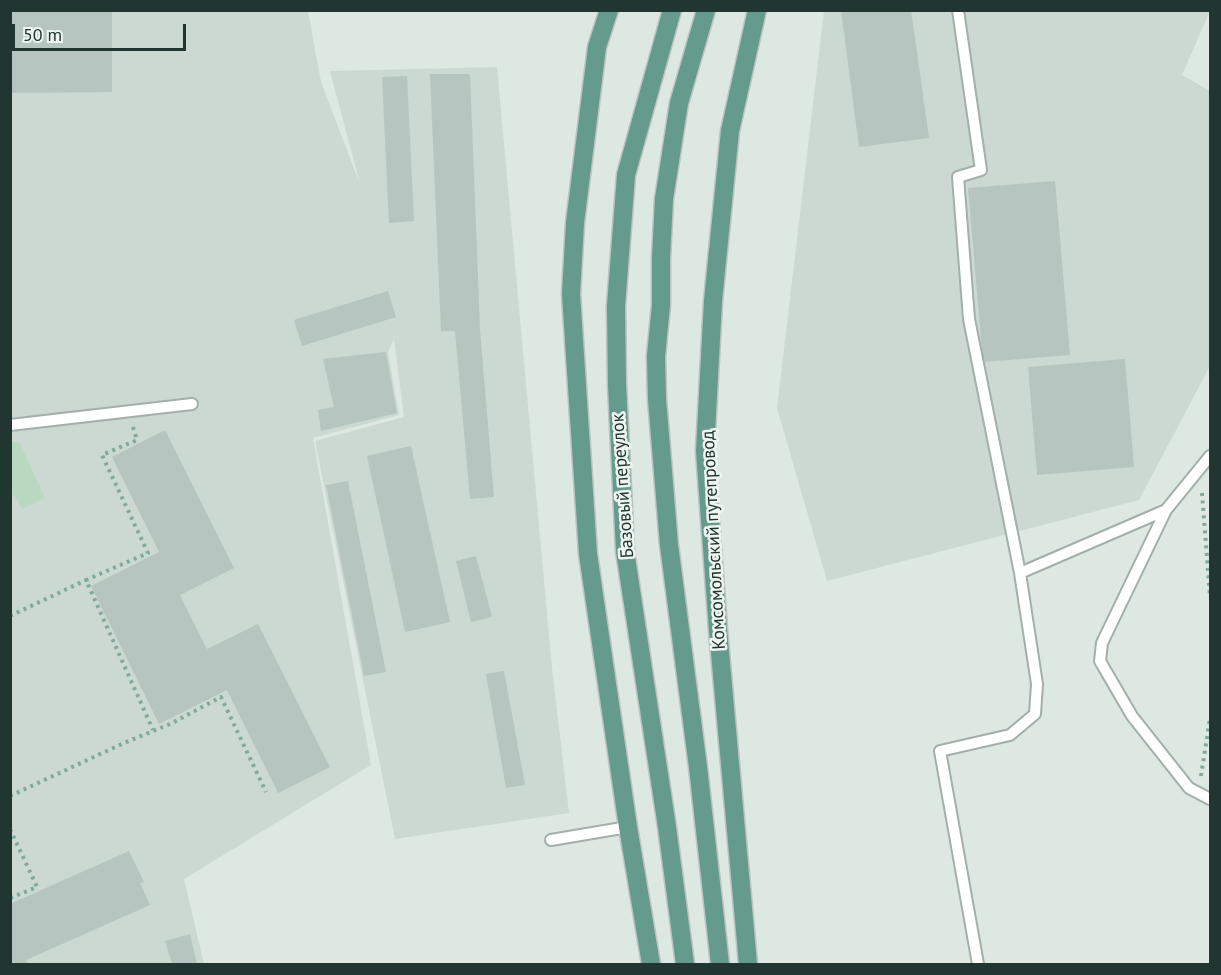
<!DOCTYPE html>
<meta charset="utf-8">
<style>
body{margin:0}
#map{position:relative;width:1221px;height:975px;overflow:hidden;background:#dee8e3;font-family:"PT Sans",sans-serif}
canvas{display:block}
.frame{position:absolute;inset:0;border:12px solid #213630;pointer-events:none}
.scale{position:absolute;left:12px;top:24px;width:174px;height:27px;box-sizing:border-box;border:3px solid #213630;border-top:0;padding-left:8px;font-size:18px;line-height:21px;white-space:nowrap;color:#213630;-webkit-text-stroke:4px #eef5f1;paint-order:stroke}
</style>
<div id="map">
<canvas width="1221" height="975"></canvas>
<div class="frame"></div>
<div class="scale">50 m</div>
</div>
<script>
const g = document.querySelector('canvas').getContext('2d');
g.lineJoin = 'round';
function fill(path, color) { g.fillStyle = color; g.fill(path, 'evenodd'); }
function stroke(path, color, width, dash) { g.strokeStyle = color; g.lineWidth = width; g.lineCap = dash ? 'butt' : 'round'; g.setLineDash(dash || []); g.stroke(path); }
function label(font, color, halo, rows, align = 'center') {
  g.font = font + ' "PT Sans",sans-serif'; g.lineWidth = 5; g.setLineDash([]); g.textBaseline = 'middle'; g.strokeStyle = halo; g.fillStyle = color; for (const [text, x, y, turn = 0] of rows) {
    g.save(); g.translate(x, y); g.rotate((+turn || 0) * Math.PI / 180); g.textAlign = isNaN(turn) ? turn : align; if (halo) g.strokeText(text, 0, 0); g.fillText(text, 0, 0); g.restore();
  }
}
const built = new Path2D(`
 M10 11H308L321 82 360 184 330 71 497 67 552 668 569 813 395 839 315 441 404 417 394 339 388 352 399 415 313 438 371 765 184 879 204 964H11Z
 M824 11H1210L1182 75 1210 91V366L1139 500 827 581 777 408Z`);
const green = new Path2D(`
 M11 442H19L45 498 22 509 14 495 11 496Z`);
const building = new Path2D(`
 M10 10H112V92L10 93Z
 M841 10H911L929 138 859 147Z
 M430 74H470L480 329 494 497 470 499 455 331H441Z
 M407 76 414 221 389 223 382 77Z
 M1055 181 1070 355 983 362 968 188Z
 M388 291 396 317 302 346 294 320Z
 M386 352 397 413 321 431 318 410 334 407 323 359Z
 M1125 359 1134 467 1037 475 1028 367Z
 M165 430 234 568 180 595 207 649 258 624 330 767 278 793 227 690 159 724 91 586 159 552 112 457Z
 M411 446 450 622 405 632 367 456Z
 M348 481 386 672 364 676 326 485Z
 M476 556 492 617 471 622 456 561Z
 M504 671 525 785 506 788 486 674Z
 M129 851 144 882 140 883 150 905 26 960 28 964H10V904Z
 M190 934 197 964H172L165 941Z`);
const path = new Path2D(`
 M133 427 137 440 102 455 148 553 86 580 153 730
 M1202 493 1210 597
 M10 616 86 580
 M1201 776 1210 718
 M10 796 124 743 170 724 221 697 266 792
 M10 829 37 887 10 898`);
const service = new Path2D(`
 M958 10 981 170 958 177 969 319 1020 573
 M10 425 192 404
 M1166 510 1102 643 1100 661 1132 716 1189 788 1210 799
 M551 840 628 827
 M978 964 940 751 1010 735 1035 714 1037 684 1020 573 1166 510 1210 456`);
const primary = new Path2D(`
 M609 10 597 47 575 223 571 294 588 554 628 827 651 964
 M672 10 626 175 616 306 617 384 625 551 667 827 685 964
 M706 10 679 103 664 199 661 258V305L656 356 657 399 669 545 698 767 720 964
 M748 964 718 630 705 451 713 301 730 131 757 10`);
const streetNames = [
 ["Базовый переулок",623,486,-94],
 ["Комсомольский путепровод",714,540,-93]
];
fill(built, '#ccd8d2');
fill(green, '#b8d8c0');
fill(building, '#b6c5bf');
stroke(service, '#a2afaa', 14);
stroke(primary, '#bcc3c1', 21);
stroke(path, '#80aa9c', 4, [3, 4.5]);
stroke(service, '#fff', 10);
stroke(primary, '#659b8d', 18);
label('18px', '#213630', '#eef5f1', streetNames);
</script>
